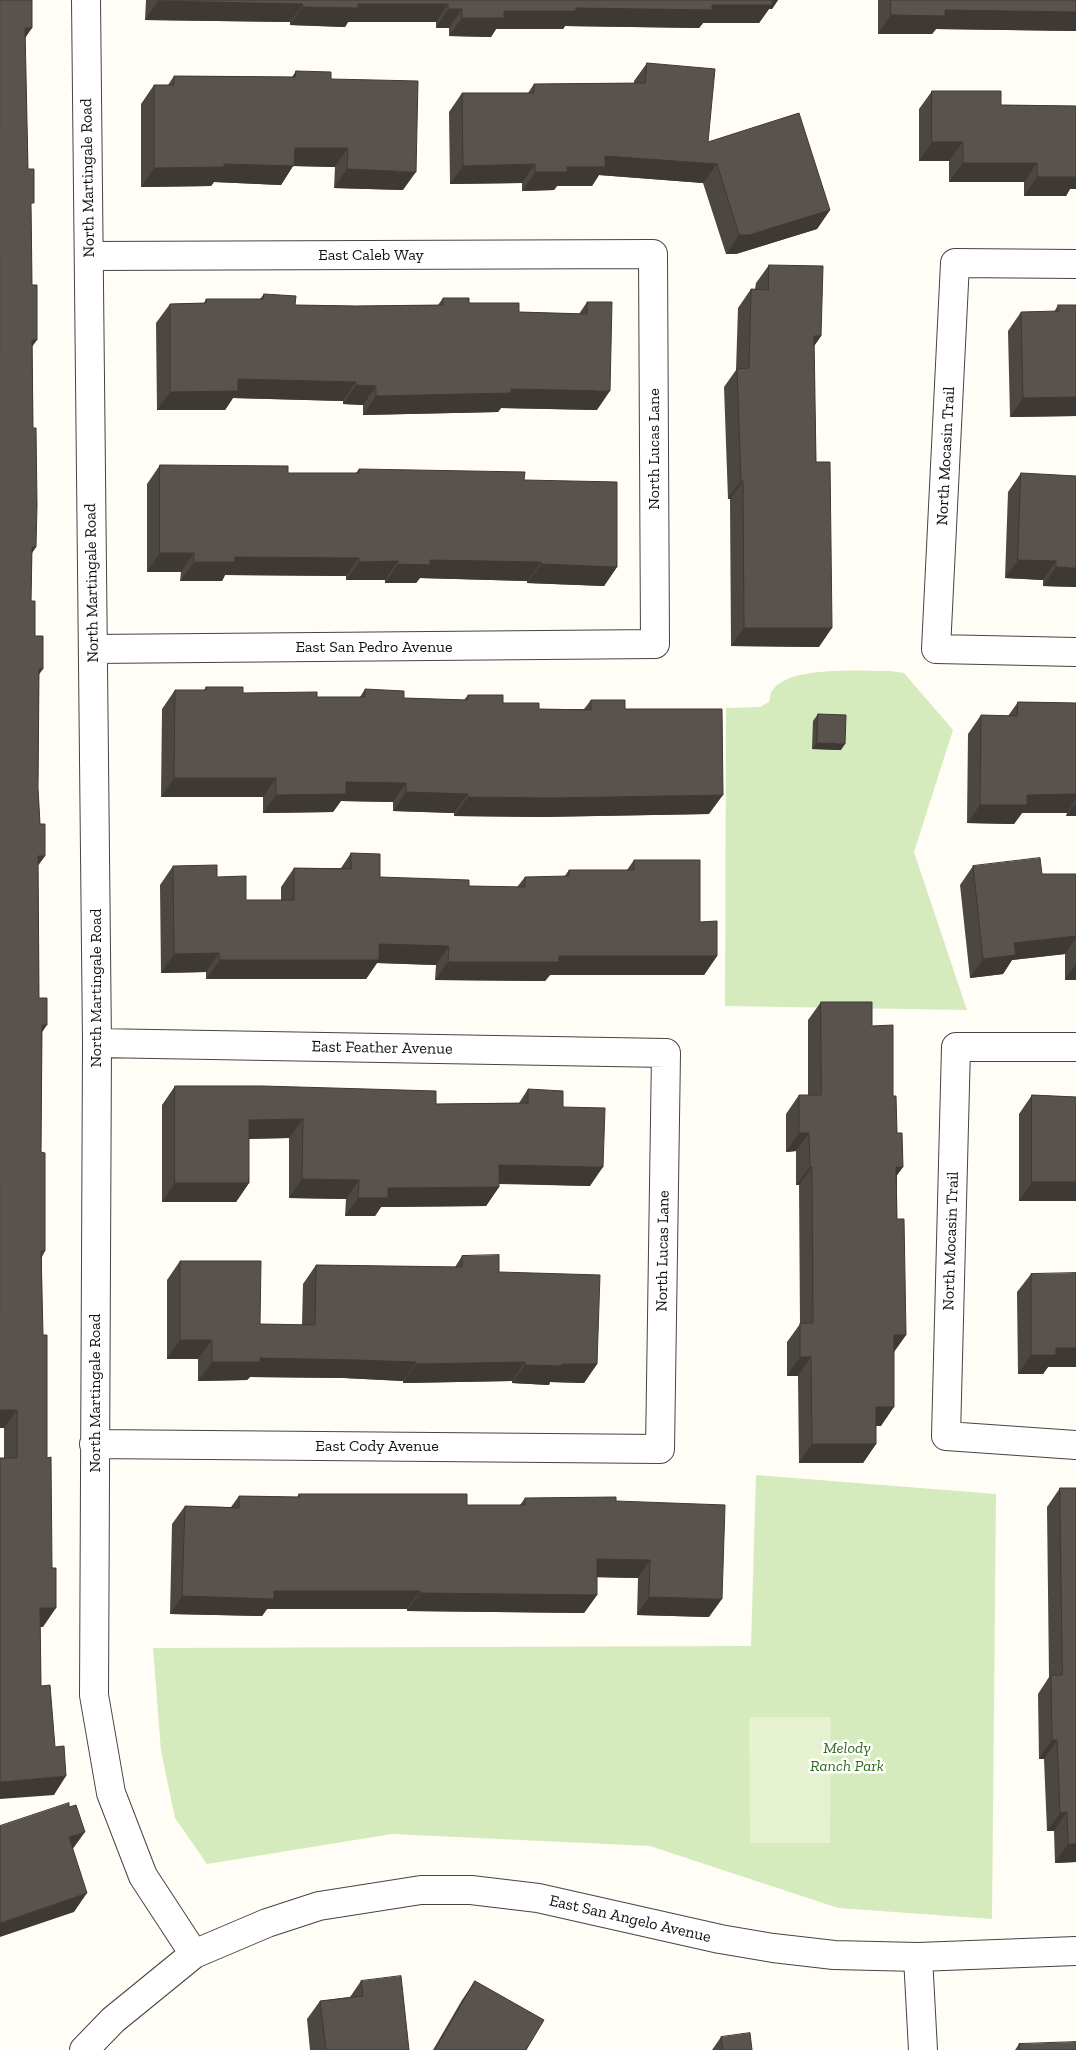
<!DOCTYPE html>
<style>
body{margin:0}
canvas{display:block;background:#fffdf5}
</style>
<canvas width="1076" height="2050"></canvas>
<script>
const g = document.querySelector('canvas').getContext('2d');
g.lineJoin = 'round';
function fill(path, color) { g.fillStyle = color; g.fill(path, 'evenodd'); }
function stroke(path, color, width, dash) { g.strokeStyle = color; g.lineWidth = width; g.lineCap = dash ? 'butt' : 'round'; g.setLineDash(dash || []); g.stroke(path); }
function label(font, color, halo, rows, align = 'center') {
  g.font = font + ' "Zilla Slab",serif'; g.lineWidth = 5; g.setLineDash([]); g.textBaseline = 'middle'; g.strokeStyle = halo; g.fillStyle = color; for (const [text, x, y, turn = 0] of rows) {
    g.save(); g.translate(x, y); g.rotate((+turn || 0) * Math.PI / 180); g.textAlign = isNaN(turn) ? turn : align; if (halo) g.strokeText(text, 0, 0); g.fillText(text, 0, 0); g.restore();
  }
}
const green = new Path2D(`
 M890 671 904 673 953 730 914 852 967 1010 725 1006 726 708 760 707 769 702C770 699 770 693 772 691 787 665 863 671 890 671Z
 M756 1475 996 1494 992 1919 838 1908 650 1846 392 1834 207 1864 175 1818 161 1751 153 1648 751 1646Z`);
const pitch = new Path2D(`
 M749 1717H831L830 1843H750Z`);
const street = new Path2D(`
 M86 0 97 1043 94 1695 111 1793 143 1876 194 1954
 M89 256 653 254 655 644 93 649
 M1076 264 955 263 936 649 1076 652
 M1076 1047H956L946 1436 1076 1445
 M94 1444 660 1449 666 1053 97 1043
 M918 1957 923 2050
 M84 2050 113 2020 194 1954 267 1923 319 1906 421 1890H471L538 1898 720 1939 773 1948 834 1955 918 1957 1076 1951`);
const wall = new Path2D(`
 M0 0 25 38 28 169 31 207 33 428 36 547 32 553 31 601 39 675 38 788 40 824 45 856 38 865 39 998 42 1032 41 1152 45 1251 42 1257 43 1627H40L41 1686 54 1795 4 1458V1428H0Z
 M146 0H778L772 9H769L759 23H703L699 28 565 26 563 29H496L491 37 449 36V28H436V22H348L345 27 290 25V22L145 20Z
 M878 0H1076V31L936 29 932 34H878Z
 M647 63 708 142 830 210 817 229 736 254H726L703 183 599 175 592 186H557L554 190 522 191V183L450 184 449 112 462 93H528L534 84 634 83V81Z
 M296 71 331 79 403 190 334 188 335 167 293 166 281 185 214 182 211 186 141 187V104L154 85H168L174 76 292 77Z
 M932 91 1001 105 1076 106V189H1070L1066 196H1024V182H949V161H919V109Z
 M769 265 821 336 814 346 819 647 731 646 730 499H728L724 387 736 370 738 308 751 289H755L756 283Z
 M264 294 295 305 356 306 438 305 443 298 519 312 579 314 587 302 597 410 501 408 498 412 363 415V405L343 404V401L233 398 225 410H157L156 323 170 304 204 303 206 299H260Z
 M1058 305 1076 416 1010 417 1008 331 1021 312H1054Z
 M160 465 288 473H356L359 469 524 480 617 567 604 586 527 583V581L420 578 416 583H385V580H346V576L225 575 222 581H180L181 572H147V484Z
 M1021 473 1076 587 1043 586V580L1005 578 1008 492Z
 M206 687 243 693 317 697H360L365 689 404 698 464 700 468 695 503 703 539 709H584L591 700 625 709 709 814 539 817 454 816V813L393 811V802L341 801 333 812 263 813V797H161L162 709 175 690H204Z
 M1018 702 1076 703V816H1066L1067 813H1022L1014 824 967 823 968 734 981 715 1008 716Z
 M818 714 841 750 812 749 813 721Z
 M351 853 380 877 469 886 517 887 525 877H564L569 870H627L634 860 700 922 717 956 704 975H550L545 981 435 980 436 965 377 963 366 979H206V972L161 973 160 885 173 866 217 877 246 900H281V887L294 868H341Z
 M973 866 1042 874H1076V980H1065V954L1012 960 1003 974 970 978 960 885Z
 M821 1002 872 1026 893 1096 897 1133 903 1167 897 1175V1219L906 1335 894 1352 881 1426H876V1444L863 1463H799L798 1376H787V1342L800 1324 799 1185H796V1151L786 1152V1114L799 1095H808V1020Z
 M175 1086 436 1104 519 1103 528 1089 563 1107 590 1186 499 1184V1187L486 1206 381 1207 375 1216H345L346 1199 289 1198V1138L249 1139V1183L236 1202H162V1105Z
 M1032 1095 1076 1097V1201H1019V1114Z
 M462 1256 499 1272 597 1364 584 1383 550 1382 549 1385 512 1383V1381L403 1383V1381L344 1378 250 1377 247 1380 198 1381V1359H167V1280L180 1261 260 1324 302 1325 303 1284 316 1265 455 1267Z
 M1031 1274 1048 1367 1043 1374H1018L1017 1292Z
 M1060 1488H1076V1862L1055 1863 1054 1831H1047L1044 1759H1039L1038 1694 1049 1677 1047 1507Z
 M299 1494 467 1505H520L525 1498 616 1501 709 1617 637 1615 638 1578 597 1577V1595L584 1613 407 1611V1609H267L262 1616 170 1614 172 1524 185 1506 231 1507 239 1496 297 1497Z
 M361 1981 409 2050H310L307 2019 320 2001 350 1997Z
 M475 1981 526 2050H433L462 2000Z
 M721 2037 752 2050H712Z
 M1019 2044 1076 2050H1015Z`);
const shadedWall = new Path2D(`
 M765 0H778L772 9H769L759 23H703L699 28 565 26 563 29H496L491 37 449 36 462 18 504 11 576 8 712 5Z
 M158 1 303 4 290 22 145 20Z
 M358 4H448L436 22H348L345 27 290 25 302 7Z
 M448 9H462L449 28H436Z
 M945 10 1076 12V31L936 29 932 34H878L891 15Z
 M25 28H32L19 47Z
 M932 142H963L949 161H919Z
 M295 148H348L335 167 293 166 281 185 214 182 211 186 141 187 154 168 224 164Z
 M605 156 717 164 703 183 599 175 592 186H557L554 190 522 191 535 172 567 167Z
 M963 163H1037L1024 182H949Z
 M535 164 522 183 450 184 463 166Z
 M347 169 416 172 403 190 334 188Z
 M1076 175V189H1070L1066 196H1024L1037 177Z
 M830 210 817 229 736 254H726L739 235Z
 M814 336H821L808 355Z
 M32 340H37L24 358Z
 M238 379 356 382 343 401 233 398 225 410H157L170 392Z
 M356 385 376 386 363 405 343 404Z
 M511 389 610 391 597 410 501 408 498 412 363 415 376 396Z
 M1076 397V416L1010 417 1023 398Z
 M741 481H743L730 499H728Z
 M32 547H36L23 566Z
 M160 553H194L181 572H147Z
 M235 557 359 558 346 576 225 575 222 581H180L194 562Z
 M430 560 541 562 527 581 420 578 416 583H385L398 564Z
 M1018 560 1056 561 1043 580 1005 578Z
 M398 561 385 580H346L359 562Z
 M541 564 617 567 604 586 527 583Z
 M1056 567 1076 568V587L1043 586Z
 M744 628H832L819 647 731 646Z
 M39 669H43L30 687Z
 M817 743 845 744 841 750 812 749Z
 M174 778H276L263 797H161Z
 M346 782 406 783 393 802 341 801 333 812 263 813 276 795Z
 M406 792 468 794 454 813 393 811Z
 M1076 794V799L1067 813H1022L1014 824 967 823 980 805 1027 795Z
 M723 795 709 814 539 817 454 816 468 797Z
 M1076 802V816H1066Z
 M38 856H45L32 874Z
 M1076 936V938L1065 954 1012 960 1003 974 970 978 983 959 1014 943Z
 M379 944 449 946 436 965 377 963 366 979H206L220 960Z
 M219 953 206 972 161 973 174 954Z
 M559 956H717L704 975H550L545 981 435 980 448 962Z
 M1076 964V980H1065Z
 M42 1025H47L34 1044Z
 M303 1119 289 1138 236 1139 249 1120Z
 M799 1133H809L796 1151 786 1152Z
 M499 1165 603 1167 590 1186 486 1183Z
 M810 1167H812L799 1185H796Z
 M896 1167H903L889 1186Z
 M302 1179 359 1180 346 1199 289 1198Z
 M1032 1182H1076V1201H1019Z
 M175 1183H249L236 1202H162Z
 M499 1187 486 1206 381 1207 375 1216H345L358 1198 388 1188Z
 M894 1335H906L893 1353Z
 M180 1340H212L198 1359H167Z
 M1056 1348H1076V1367H1048L1043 1374H1018L1031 1355Z
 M800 1357H811L798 1376H787Z
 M260 1358 357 1360 416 1362 403 1381 344 1378 250 1377 247 1380 198 1381 212 1362Z
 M525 1362 512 1381 403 1383 416 1364Z
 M562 1364H597L584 1383 550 1382 549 1385 512 1383 525 1365Z
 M876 1407H894L881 1426H863Z
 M0 1410H17L4 1428H0Z
 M812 1444H876L863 1463H799Z
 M597 1559 650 1560 638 1578 584 1577Z
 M274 1591H420L407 1609H267L262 1616 170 1614 182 1596Z
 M420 1593 597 1595 584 1613 407 1611Z
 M649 1597 722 1599 709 1617 637 1615Z
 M40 1608H56L43 1627H27Z
 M1052 1740H1057L1044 1759H1039Z
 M66 1776 54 1795 0 1799V1782Z
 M1067 1812 1054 1831H1047L1060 1813Z
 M85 1832 72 1850 69 1837Z
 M1068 1844H1076V1862L1055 1863Z
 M87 1893 74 1912 0 1937V1923Z`);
const building = new Path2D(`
 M0 0H32V28H25L28 169H34V203H31L32 285H37V340H32L33 428H36L37 505 36 547H32L31 601H35V636H43V669H39L38 788 40 824H45V856H38L39 998H47V1025H42L41 1152 45 1153V1251H41L43 1335H47V1458L51 1457 52 1568H56V1608H40L41 1686 50 1685 55 1747 64 1746 66 1776 0 1782V1458H17V1410H0Z
 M158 0H772V5H712V10L576 8V11H504V18H462V9H448V4H358V8L302 7 303 4 158 1Z
 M891 0H1076V12L945 10V16L891 15Z
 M647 63 715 69 708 142 799 113 830 210 749 235H739L717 164 605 156V167H567V172H535V164L463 166 462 93H534V84L645 83Z
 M296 71 331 72V79L418 81 416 172 347 169 348 148H295L294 166 224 164V167L154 168V85H174V76L295 77Z
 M932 91H1001V105L1076 106V177H1037V163H963V142H932Z
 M769 265 823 266 821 336H814L816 462H830L832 628H744L743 481H741L737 369 749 368 751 289 768 290Z
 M264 294 296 296 295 305 356 306 443 305V298H469V303H519V312L587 314V302H612L610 391 511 389V393L376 396V386L356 385V382L238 379V391L170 392V304L206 303V299H263Z
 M1058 305H1076V397L1023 398 1021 312 1059 311Z
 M160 465 288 466V473H359V469L525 472 524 480 617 482V567L541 564V562L430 560V565L398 564V561L359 562V558L235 557V562H194V553H160Z
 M1021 473 1076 476V568L1056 567V561L1018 560Z
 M206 687H243V693L317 692V697H365V689L404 691V698L468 700V695H503V703H539V709L591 710V700H625V709H722L723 795 552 798 468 797V794L406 792V783L346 782V794L276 795V778H174L175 690H206Z
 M1018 702 1076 703V794L1027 795V805H980L981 715 1017 716Z
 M818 714 846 715 845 744 817 743Z
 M351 853 380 854V877L469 880V886L525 887V877L569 876V870H634V860H700V922L717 921V956H559V962H448L449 946 379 944V960H220L219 953 174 954 173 866 217 865V877L246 876V900H294V868L351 869Z
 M1040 858 1042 874H1076V936L1014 943 1016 955 983 959 973 866Z
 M821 1002H872V1026L893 1025V1096H896L897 1133H902L903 1167H896L897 1219H904L906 1335H894V1407H876V1444H812L811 1357H800V1323H813L812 1167H810L809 1133H799V1095H821Z
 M175 1086H263L436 1091V1104L528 1103V1089L563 1091V1107L605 1108 603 1167 499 1165V1187L388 1188V1198H358L359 1180 302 1179 303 1119 249 1120V1183H175Z
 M1032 1095 1076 1097V1182H1032Z
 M499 1255V1272L600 1275 597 1364H562V1366L525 1365V1362L416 1364V1362L357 1360 260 1358V1362H212V1340H180V1261H261L260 1324 315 1325 316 1265 462 1267V1256Z
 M1076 1273V1348H1056V1355H1031V1274Z
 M1060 1488H1076V1844H1068L1067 1812 1060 1813 1057 1740H1052L1051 1675H1062Z
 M299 1494H467V1505H525V1498L616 1497V1501L725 1505 722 1599 649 1597 650 1560 597 1559V1595L420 1593V1591H274V1599L182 1596 185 1506 239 1508V1496L299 1497Z
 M69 1803V1807L76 1805 85 1832 69 1837 87 1893 0 1923V1826Z
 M401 1976 409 2050H326L320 2001 363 1996 361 1981Z
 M475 1981 544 2020 526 2050H435Z
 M750 2033 752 2050H723L721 2037Z
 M1076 2042V2050H1020L1019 2044Z`);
const streetNames = [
 ["North Martingale Road",88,178,-91],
 ["East Caleb Way",371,255],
 ["North Lucas Lane",654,449,-90],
 ["North Mocasin Trail",946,456,-87],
 ["North Martingale Road",92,583,-91],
 ["East San Pedro Avenue",374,647],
 ["North Martingale Road",96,988,-90],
 ["East Feather Avenue",382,1048,1],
 ["North Mocasin Trail",951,1241,-88],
 ["North Lucas Lane",663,1251,-89],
 ["North Martingale Road",95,1393,-90],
 ["East Cody Avenue",377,1446],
 ["East San Angelo Avenue",630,1919,13]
];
const parkNames = [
 ["Melody",847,1748],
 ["Ranch Park",847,1766]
];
fill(green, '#d5ebbd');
fill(pitch, '#e6f2cf');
stroke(street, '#444', 30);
stroke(street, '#fff', 28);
fill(wall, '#4d4742');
fill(shadedWall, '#3f3936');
fill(building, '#5a524d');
stroke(building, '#3f3936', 1);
label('16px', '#111', '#fff', streetNames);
label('italic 16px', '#2f6b1f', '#fff', parkNames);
</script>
